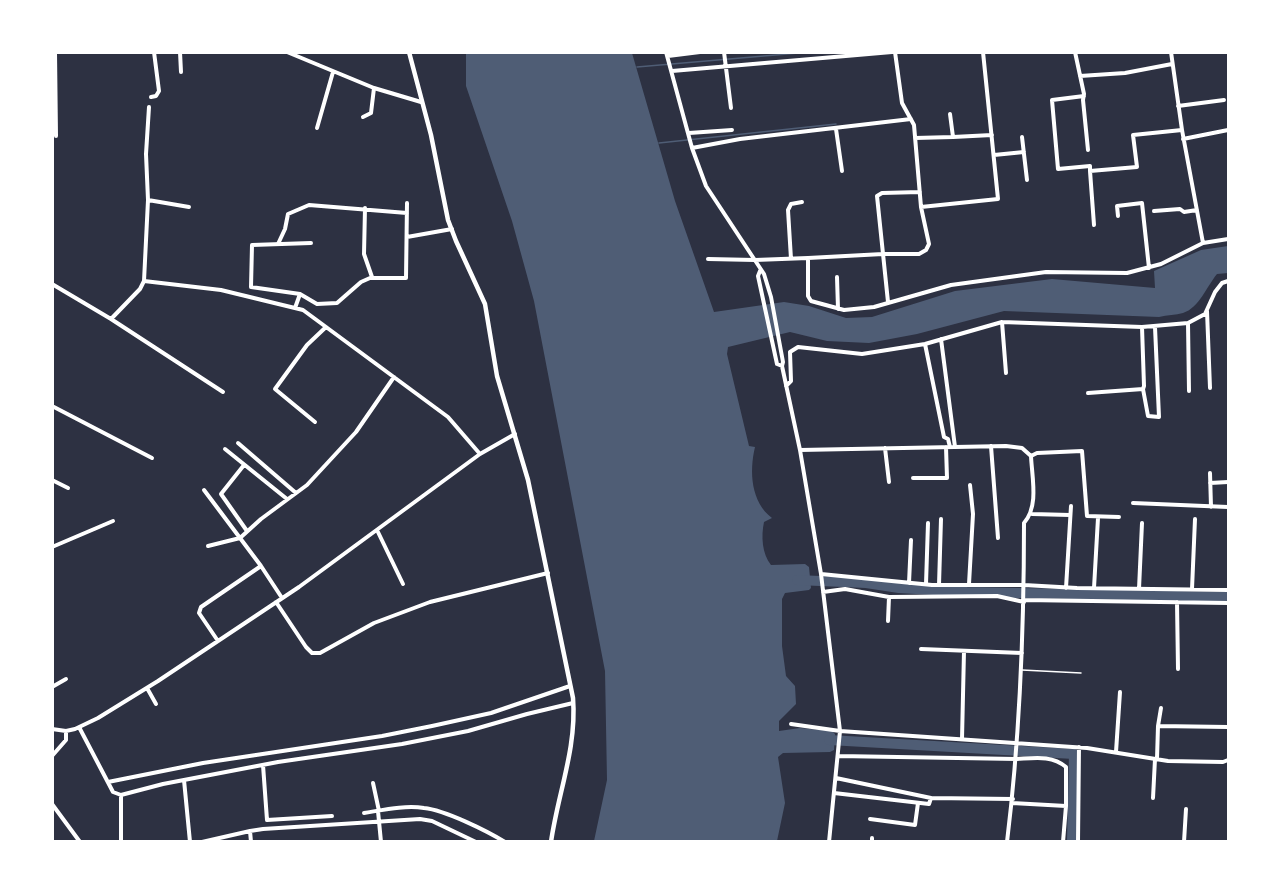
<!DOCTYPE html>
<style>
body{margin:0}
#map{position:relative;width:1281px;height:894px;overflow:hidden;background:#2d3142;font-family:"Archivo Narrow",sans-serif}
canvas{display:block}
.frame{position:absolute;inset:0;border:54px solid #fff;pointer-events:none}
</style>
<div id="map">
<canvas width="1281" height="894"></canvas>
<div class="frame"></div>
</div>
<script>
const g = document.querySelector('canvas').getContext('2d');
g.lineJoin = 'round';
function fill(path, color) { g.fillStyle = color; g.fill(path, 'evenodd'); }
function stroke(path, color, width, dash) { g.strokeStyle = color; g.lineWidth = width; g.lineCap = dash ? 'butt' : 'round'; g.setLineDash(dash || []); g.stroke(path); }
const water = new Path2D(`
 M466 53H632L675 201 714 312 784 302 809 306 846 318 872 317 955 291 1052 279 1155 288 1154 271 1201 250 1228 246V273L1217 274C1207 286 1199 308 1183 313 1176 315 1167 315 1159 317L1004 311 917 334 869 343 827 341 790 332 728 347 727 354 749 446 755 447C749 472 751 502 772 518L764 522C761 536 762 554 771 565L805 564 809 567 811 588 809 590 785 593 782 599V646L786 676 795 686 796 704 779 721V731L800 728 832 731 835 734 834 750 830 752 783 753 778 757 785 803 777 841H594L607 780 605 671 534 301 512 221 466 86Z`);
const stream = new Path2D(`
 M637 67 810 52
 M659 143 836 124`);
const river = new Path2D(`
 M797 580 866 583 899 588 967 592 1228 597
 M829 740 1074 754 1072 842`);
const service = new Path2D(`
 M1022 670 1081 673`);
const minor = new Path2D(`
 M55 52 56 136
 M180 52 181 72
 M287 52 374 88 421 102
 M666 52 692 148 706 186 764 274 771 297 783 362 782 366 800 450 821 574 840 731 829 842
 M724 52 731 108
 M1075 52 1084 94 1083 100 1088 150
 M1171 52 1182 130 1203 243
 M668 56 700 52
 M672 71 892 52
 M1080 76 1125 73 1172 64
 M1084 96 1052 100 1058 169 1090 166V171L1137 167 1133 135 1182 130
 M151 97 156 96 159 91 154 52
 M1178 106 1224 100
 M363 117 371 113 374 88
 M317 128 333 72
 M836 129 842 171
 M689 133 732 130
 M953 137 992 135
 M1022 137 1027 180
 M915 138 953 137 950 114
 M1183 139 1228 130
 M692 148 740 139 911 119
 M994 155 1024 152
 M1090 171 1094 225
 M148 200 189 207
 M921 207 998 199 983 52
 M365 208 364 254 372 277
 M1154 211 1180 209 1184 212 1197 210
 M1118 216 1117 206 1142 203 1149 268
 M407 237 452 229
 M278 244 285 229 288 214 309 205 407 213
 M808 258V296L811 301 844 310 874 307 951 285 1046 272 1127 273 1161 264 1203 243 1228 239
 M708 259 755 260 808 258 883 254H919L926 250 929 244 921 207 914 125 902 103 895 52
 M791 259 788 210 791 204 802 202
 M760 271 758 276 777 364 782 366
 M837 277 838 309
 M144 281 221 290 303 310 448 417 480 454
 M52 284 111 319 140 289 144 281 148 200 146 154 149 107
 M300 294 251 287 252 245 311 243
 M888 302 877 196 882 193 920 192
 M295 308 300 294 317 304 337 303 361 282 370 278H406L407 203
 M1207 311 1210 388
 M111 319 223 392
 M1002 322 1006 373
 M1188 323 1189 391
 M941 339 955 447
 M925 344 944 437 948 439 950 447
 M786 386 791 381 790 352 798 347 862 354 925 344 1002 322 1142 327 1188 323 1205 314 1215 292 1222 283 1228 281
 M1143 389 1148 416 1159 417 1155 327
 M1088 393 1143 389 1144 386 1142 327
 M52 406 152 458
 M315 422 275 389 307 345 326 327
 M238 443 296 493
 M991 446 998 538
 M885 448 889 482
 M225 449 287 499
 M800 450 1006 446 1022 448 1031 456C1032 478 1039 506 1024 523 1024 630 1020 736 1007 842
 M1031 456 1037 453 1082 451 1087 516 1119 517
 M244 465 221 494 247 531
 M1210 473 1211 507
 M913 478H947L946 447
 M52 480 68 488
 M1210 483 1228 482
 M204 490 261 566 201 607 199 613 218 641
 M1133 503 1228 507
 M1032 514 1070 515
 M377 530 403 584
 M208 546 240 538 261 519 307 485 356 432 394 377
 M52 547 113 521
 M261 566 282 598
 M821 574 932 585H1024L1077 588 1228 590
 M909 583 911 540
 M926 584 928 523
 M969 584 973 514 970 485
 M939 585 941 519
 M1066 588 1071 506
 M1094 588 1098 518
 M1139 589 1142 523
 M1192 589 1195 519
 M823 592 845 589 889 597 888 621
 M889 597 997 596 1024 602
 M1024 600 1228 603
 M276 602 306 647 312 653H320L374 623 430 602 548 573
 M1177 602 1178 669
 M921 649 1022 653
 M52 687 66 679
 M147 688 156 704
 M791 724 840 731 1087 748 1168 761 1223 762 1228 760
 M1158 726 1228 727
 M79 727 113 792 121 795 163 784 278 762 402 744 468 731 527 714 573 703
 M52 729 66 731 75 729 98 718 158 681 299 587 480 454 515 434
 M962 739 964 651
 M1116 752 1120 692
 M52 756 66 740V731
 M838 756 1017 759C1035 758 1052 755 1066 767V806L1063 842
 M1157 759 1158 726 1161 708
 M263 765 267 820 332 816
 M836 778 931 798 1013 799
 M184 780 190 842
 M108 782 203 763 382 736 432 726 491 713 570 686
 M373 783 379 811
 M834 793 929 804 931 798
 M121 795V841
 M1153 798 1155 759
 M1012 803 1066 806
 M52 804 80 842
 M378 811 381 842
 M364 813C383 810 405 805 424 808 445 810 487 831 505 842
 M870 819 915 825 918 803
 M202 842 250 831
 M251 842 250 831 263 829 420 819 432 821 476 842
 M872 842V838
 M1078 842 1079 747
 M1184 842 1186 809`);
const tertiary = new Path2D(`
 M409 52 431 135 448 220 456 241 485 304 497 376 528 480 573 698C577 748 558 793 551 842`);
fill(water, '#4f5d75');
stroke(stream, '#4f5d75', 1.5);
stroke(river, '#4f5d75', 10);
stroke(service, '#fff', 1.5);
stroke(minor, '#fff', 4);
stroke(tertiary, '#fff', 4.5);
</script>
